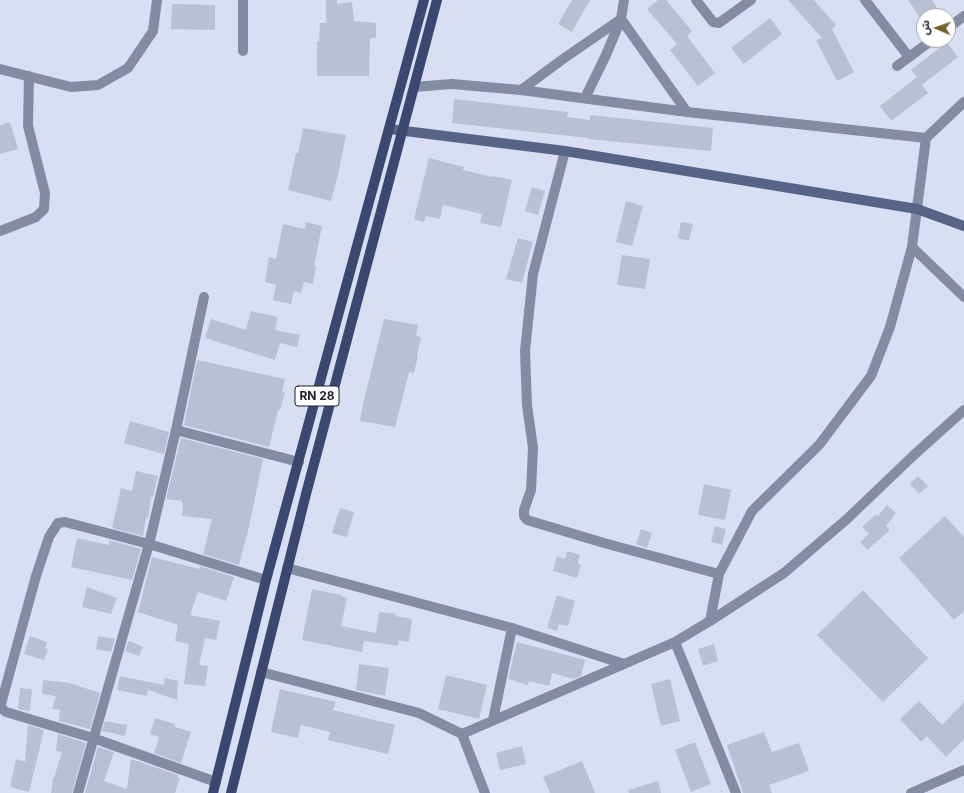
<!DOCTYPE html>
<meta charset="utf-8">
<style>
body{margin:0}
#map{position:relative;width:964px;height:793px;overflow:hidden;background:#d8dff3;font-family:Inter,"Noto Sans Arabic",sans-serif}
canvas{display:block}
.north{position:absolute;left:916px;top:8px;width:40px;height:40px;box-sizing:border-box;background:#fff;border:1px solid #a5a6a9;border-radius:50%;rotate:272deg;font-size:11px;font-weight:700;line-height:16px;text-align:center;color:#1d2027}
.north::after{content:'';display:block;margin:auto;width:14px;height:18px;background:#745f2e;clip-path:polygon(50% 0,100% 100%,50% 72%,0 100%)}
</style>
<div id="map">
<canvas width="964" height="793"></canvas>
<div class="north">ش</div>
</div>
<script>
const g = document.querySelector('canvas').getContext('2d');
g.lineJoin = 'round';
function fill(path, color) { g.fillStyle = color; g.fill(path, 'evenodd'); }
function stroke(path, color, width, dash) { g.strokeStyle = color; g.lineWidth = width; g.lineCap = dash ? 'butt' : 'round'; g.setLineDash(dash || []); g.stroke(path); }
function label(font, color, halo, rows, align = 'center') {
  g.font = font + ' Inter,sans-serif'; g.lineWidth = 3; g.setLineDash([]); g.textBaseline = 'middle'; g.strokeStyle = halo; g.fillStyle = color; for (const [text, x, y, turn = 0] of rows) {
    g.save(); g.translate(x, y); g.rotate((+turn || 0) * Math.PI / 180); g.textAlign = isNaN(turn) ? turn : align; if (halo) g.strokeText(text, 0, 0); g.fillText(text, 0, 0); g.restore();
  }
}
const building = new Path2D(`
 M326 0H337V4L352 2 354 21 376 23V38H370L369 76H317V41H319L320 23H326Z
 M572 0H590L572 32 558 24Z
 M658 0H666L692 31 687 36 715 73 698 86 670 50 677 44 647 9Z
 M788 0H814L836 25 832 29 854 72 837 81 816 40 822 38Z
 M908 0H932L937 7 921 19Z
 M172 4 215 5V30L171 29Z
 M770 18 782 34 744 64 731 48Z
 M947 42 958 57 922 85 928 93 891 121 880 106 917 77 911 70Z
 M454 99 568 112 567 117 590 120V115L713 128 711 151 588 139V138L452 123Z
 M10 122 18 149 0 154V125Z
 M303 128 346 135 338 175 331 201 288 190 296 153H298Z
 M429 158 464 167 463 170 492 177 493 176 512 180 501 227 480 223 482 214 443 205 440 219 426 216 424 222 414 219Z
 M532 187 545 191 538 215 525 211Z
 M626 201 643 206 632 246 616 242Z
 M306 222 322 226 314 266H316L313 284 304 282 301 293 294 291 291 304 273 300 276 285 265 282 269 257 276 259 283 224 305 229Z
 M681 222 693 224 689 241 678 238Z
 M518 238 533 242 522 283 506 279Z
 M622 255 650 259 645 289 617 285Z
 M251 311 278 317 275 330 300 335 297 347 280 343 275 360 205 338 211 319 246 330Z
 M384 319 418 325 416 336 421 337 417 356H418L414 373 409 372 395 427 360 421 363 404Z
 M197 360 285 379 282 392H285L280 410H278L269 447 184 425Z
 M130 421 169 432 164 454 124 443Z
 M181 438 263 459 249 527 239 565 203 554 212 519 182 516 183 503H182V501L166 499Z
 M136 471 158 476 153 497H151L148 518 146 517 143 536 112 528 121 488 132 491Z
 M918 476 928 486 919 494 910 484Z
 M704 484 731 490 725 520 698 515Z
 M887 505 896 513 886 526 890 530 867 550 860 542 869 534 862 527 876 514 878 516Z
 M340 508 354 512 347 537 332 533Z
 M945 516 964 537V611L954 620 899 558Z
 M715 526 726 529 722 545 711 542Z
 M641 529 652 533 647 548 636 544Z
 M77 538 109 545V540L141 549 132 580 71 567Z
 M567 551 580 555 578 564 581 565 577 578 553 571 557 556 565 559Z
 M152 557 199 569 200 566 234 577 226 601 198 592 190 615 220 621 216 640 205 638 199 665 208 666 205 686 184 684 189 644 175 641 178 625 138 612Z
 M87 587 117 598 111 614 82 607Z
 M312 589 341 595V596L347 598 341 626 376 633 379 612 396 614 395 616 412 619 409 642 399 640 398 646 364 641 362 652 302 640Z
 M863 590 928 658 883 702 817 635Z
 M557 595 575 601 568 626 559 624 557 631 547 628Z
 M30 636 47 642 45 648 48 649 44 660 24 654Z
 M98 636 115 639 111 652 96 649Z
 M130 641 143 647 139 656 125 651 128 642Z
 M517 642 585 660 581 676 574 679 552 673 549 686 529 681 528 685 508 679Z
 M714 644 718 661 703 666 698 649Z
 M359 664 389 668 385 696 356 690Z
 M446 675 487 685 479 719 438 709Z
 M120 676 164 685 165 678 178 681 177 700 148 690 147 696 117 690Z
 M670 679 680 721 661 726 651 684Z
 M43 680 70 683 100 693 90 729 59 721 60 710 52 709 56 696 42 694Z
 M20 688 32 689 30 711 18 709Z
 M280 689 336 702 333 710 395 725 388 754 328 740 330 732 301 725 298 738 271 732Z
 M919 701 942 725 964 702V739L946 757 927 736 921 742 900 719Z
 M155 718 175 724V727L191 732 181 763 154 753 159 737 150 734Z
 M105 721 127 725 125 736 102 731Z
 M28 725 44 730 29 792 10 787 16 759 25 762Z
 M764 732 772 752 799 743 809 771 769 785 772 793H743L727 745Z
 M58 734 86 743 72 793H51L53 778H54L62 752 56 751Z
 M695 742 711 784 691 792 675 750Z
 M522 746 526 764 500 770 496 753Z
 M98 747 114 752 104 781 127 789 131 759 178 775 177 777 180 778 175 793H85Z
 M582 761 595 793H550L543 777Z
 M658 781 661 793H629L628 790Z`);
const minor = new Path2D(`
 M696 0 713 22 719 23 751 0
 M865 0 909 57
 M621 19 687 112
 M948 28 964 16
 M243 51V0
 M897 66 932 40
 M0 69 71 87 98 85 128 68 153 31 157 0
 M414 87 452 84 521 90 687 112 926 138 964 102
 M521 90 563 59 621 19 624 0
 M585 98 606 55 621 19
 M926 138 912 247 964 297
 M565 151 533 274 525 351 527 405 533 448 531 490 524 510V516L527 520 604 543 719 574
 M0 231 36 217 44 209 45 193 28 126 29 76
 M176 430 299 462
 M287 568 512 628 624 664
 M710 621 719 574 752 511 819 445 871 376 890 327 912 247
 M675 642 710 621 784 573 847 519 915 454 964 410
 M261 672 419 713 462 734 675 642 736 793
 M493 720 512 628
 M462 734 485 793
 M216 782 93 738 6 712 2 709 1 704 36 576 49 537 58 523 65 522 149 544 266 580
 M78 793 149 544 176 430 204 297`);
const tertiary = new Path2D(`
 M911 793 964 770`);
const secondary = new Path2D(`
 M389 129 565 151 917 209 964 226`);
const primary = new Path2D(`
 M213 793 266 580 424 0
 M231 793 306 494 437 0`);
const shields = [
 [317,396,44]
];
const shieldNames = [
 ["RN 28",317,396]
];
fill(building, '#b9c0d4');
stroke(minor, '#848ca4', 10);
stroke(tertiary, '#848ca4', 10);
stroke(secondary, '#586487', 10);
stroke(primary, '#3b4771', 10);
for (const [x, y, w] of shields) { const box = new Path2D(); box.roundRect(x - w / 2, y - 10, w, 20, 3); g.fillStyle = '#fff'; g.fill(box); stroke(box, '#1d2027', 1); }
label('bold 12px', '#1d2027', null, shieldNames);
</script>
